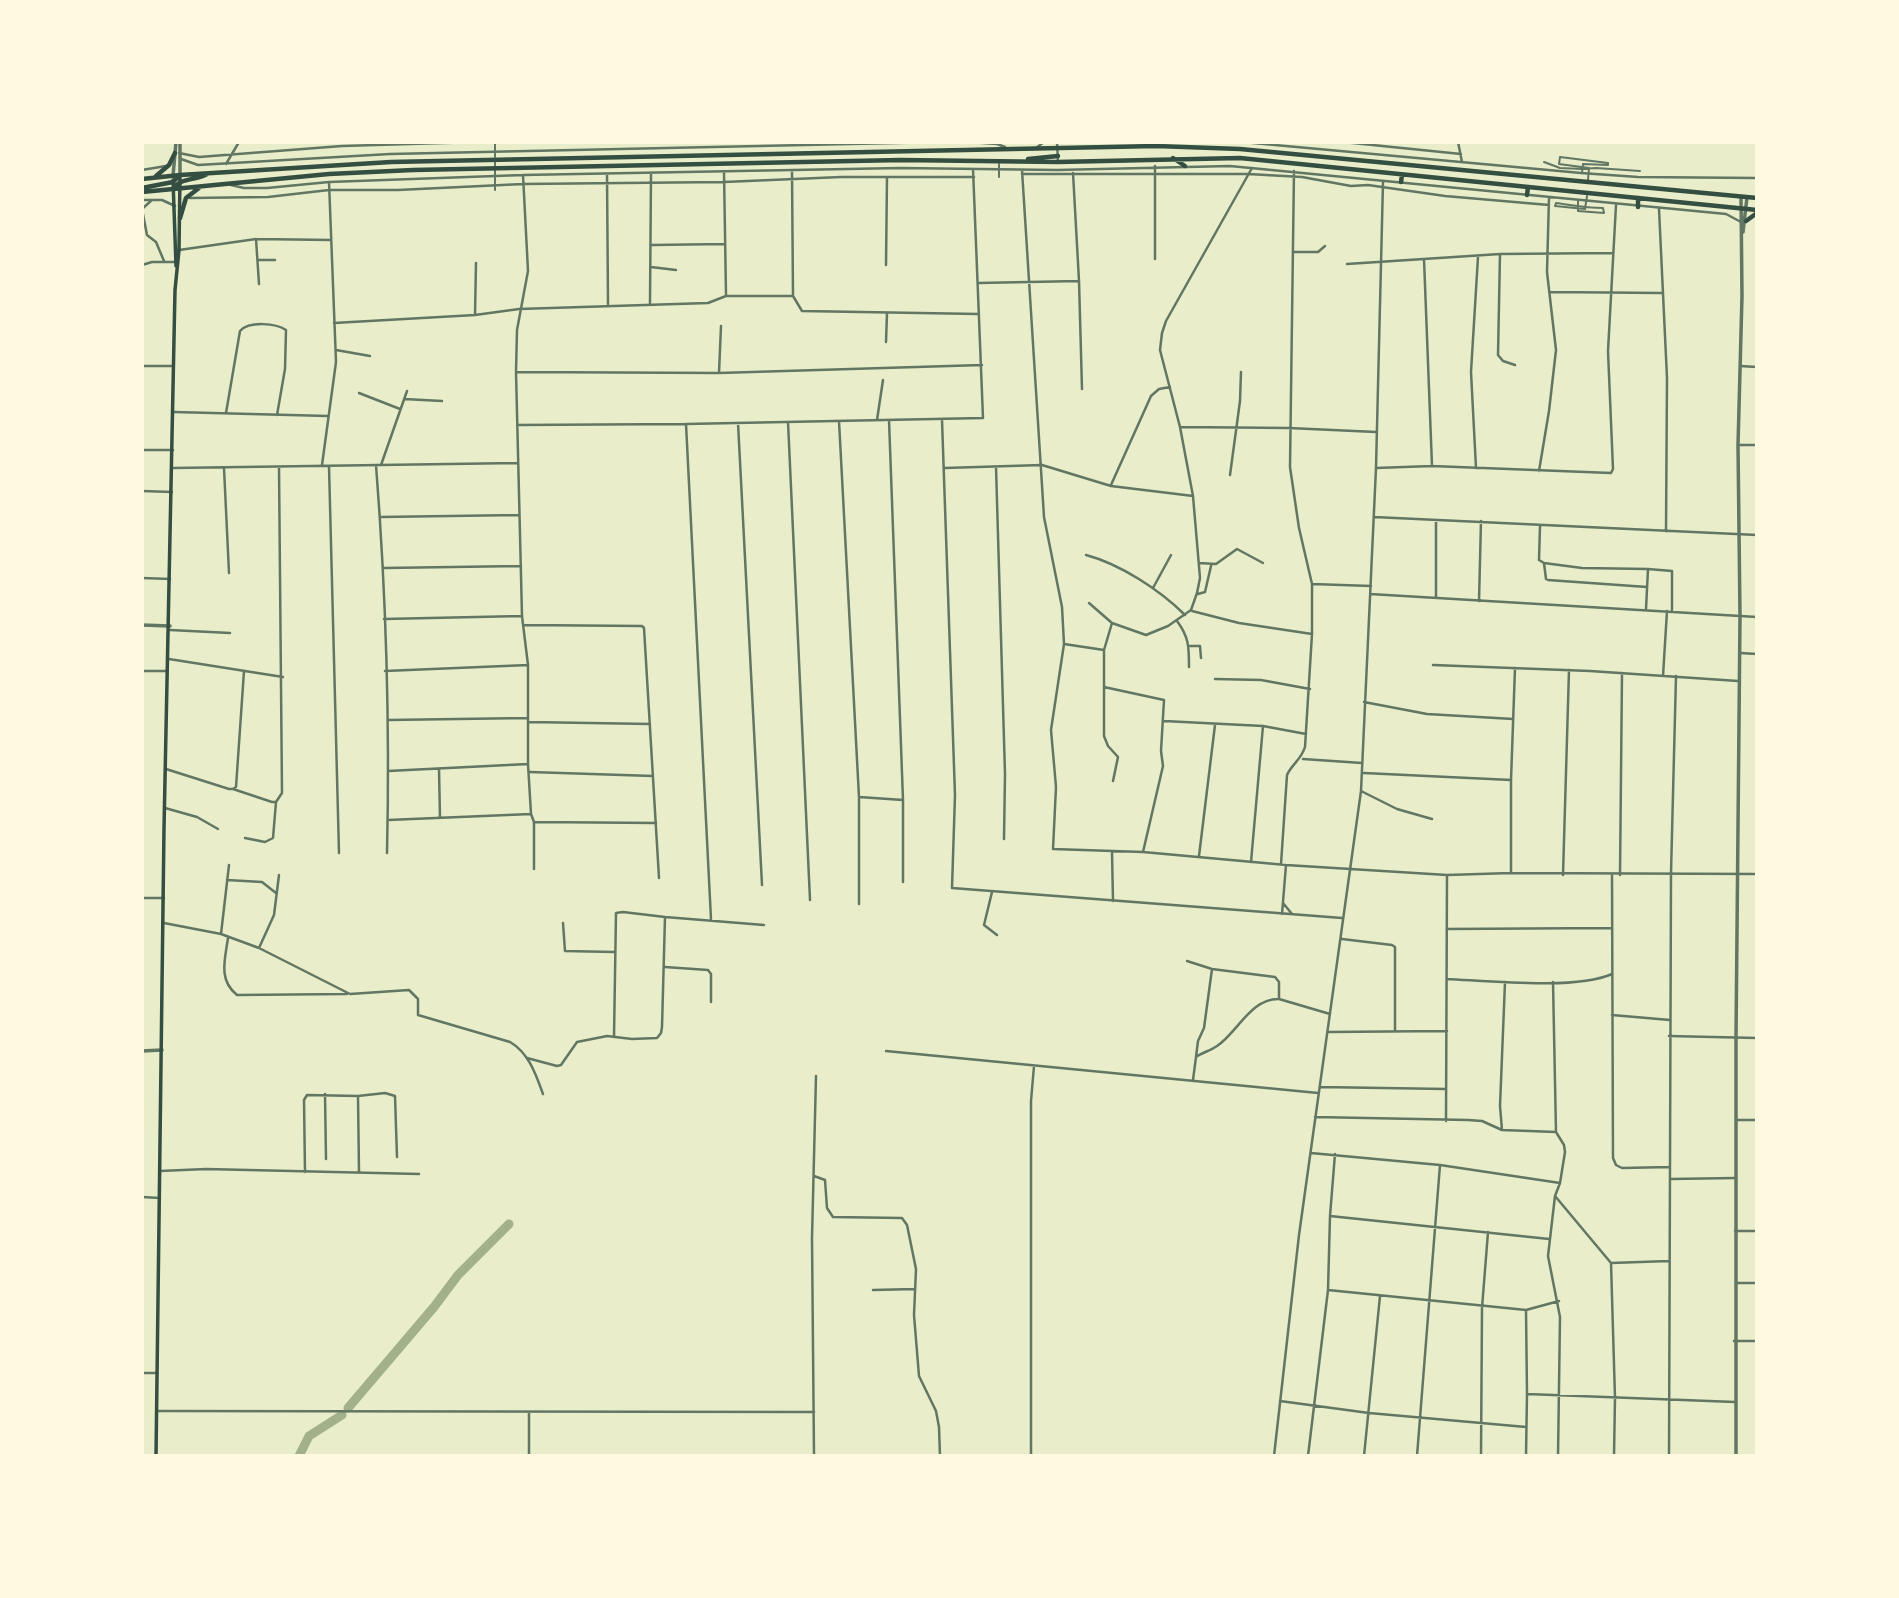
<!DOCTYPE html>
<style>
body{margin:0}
#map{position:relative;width:1899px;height:1598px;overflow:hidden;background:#e9edc9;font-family:"Space Grotesk",sans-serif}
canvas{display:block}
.frame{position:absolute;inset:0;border:144px solid #fefae0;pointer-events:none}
</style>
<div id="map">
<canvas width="1899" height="1598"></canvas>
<div class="frame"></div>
</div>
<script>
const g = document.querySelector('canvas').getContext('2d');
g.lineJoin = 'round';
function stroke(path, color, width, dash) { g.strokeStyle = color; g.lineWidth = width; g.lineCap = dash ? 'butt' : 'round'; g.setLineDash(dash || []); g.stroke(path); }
const river = new Path2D(`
 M348 1408 434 1307 458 1275 509 1224
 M299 1456 309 1436 342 1415`);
const pedestrian = new Path2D(`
 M495 144V157
 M495 162V190
 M1544 162 1560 168 1582 169 1596 168 1640 171
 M999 164V177
 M1582 173 1583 164 1608 165V163L1560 157 1559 164 1589 168 1588 180
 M1578 201V211L1604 213 1603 208C1587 208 1571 205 1556 203L1555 206 1585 209 1587 196`);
const minor = new Path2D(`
 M498 142H543
 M588 142H630
 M968 142 997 144 1005 147
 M1057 142 1058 162
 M1242 142 1581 173 1638 177 1757 178
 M1343 142 1461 154
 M1458 142 1462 162
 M1036 148 1044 142
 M179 153 199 157 342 146 478 142
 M181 159 198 165 390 154 943 142
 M226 164 239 142
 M142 170 166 166
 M1022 170 1044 517 1062 607 1064 644 1051 730 1056 787 1053 849 1143 852 1286 865 1447 875 1511 873 1757 874
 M724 172 726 295
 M792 172 793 296 802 311 978 314
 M1073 173 1079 281 1082 389
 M607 174 608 304
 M1022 174H1248L1302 177 1351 186 1368 185 1445 196 1549 205
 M523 175 528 271 517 330 516 372 522 616 528 665V764L531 814 534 822V869
 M231 185 244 188H267L329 182 523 175 901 168 1057 170 1230 166 1726 214 1741 222
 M190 198 268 197 329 190H398L523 184 724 182 841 177H974
 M142 200H162L175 206
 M142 209 147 235 156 242 164 261
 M142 209 152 200
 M1659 209 1667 378 1666 531
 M256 239 259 284
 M652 245 725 244
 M179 250 256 239 331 240
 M1293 252H1318L1325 246
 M1500 254 1498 355 1503 361 1515 365
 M1155 259V166
 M1424 259 1432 466
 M258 260H275
 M1347 264 1500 254 1613 253
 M142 265 152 262H176
 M886 265 887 177
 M651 267 676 270
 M978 283 1079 281
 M1550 292 1662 293
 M650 303 651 174
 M475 315 476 263
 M334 323 475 315 519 309 708 303 726 296H793
 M886 342 887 313
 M336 350 370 356
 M142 366H173
 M1740 366 1757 367
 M516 372 719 373 982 365
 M719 373 721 326
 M359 393 400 409
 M404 399 442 401
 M174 412 328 416
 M226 413 240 331C249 321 276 323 286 330L285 369 277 415
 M877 420 883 380
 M889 420 903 800V882
 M942 420 955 795 952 888 1342 918
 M839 421 859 797V904
 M788 422 810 900
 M738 423 762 885
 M686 424 711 919
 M517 425 686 424 983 418 973 169
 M1180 427 1289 428 1376 432
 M1740 445H1757
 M142 450H173
 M322 465 336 362 329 182
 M376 465C386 593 390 724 387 853
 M381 465 407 391
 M329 466 339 853
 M996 467 1005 774 1004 839
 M173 468 518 463
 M224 468 229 573
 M945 468 1042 465 1111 486 1193 496
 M1376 468 1432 466 1611 473 1613 469 1608 351 1616 205
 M1476 468 1471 372 1478 257
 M1539 471 1549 411 1556 350 1547 272 1549 197
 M1230 475 1240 401 1241 372
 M1111 485 1151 396 1159 389 1170 387
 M142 491 172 492
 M380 517 519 515
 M1374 517 1757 535
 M1436 520V597
 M1540 526 1539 560 1544 563 1546 579 1548 580 1647 587
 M1086 555C1120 564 1160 590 1185 615
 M1199 563 1216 564 1237 549 1263 563
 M1544 563 1582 568 1648 569 1646 609
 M384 568 521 566
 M1648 569 1672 571V610
 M142 578 170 579
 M1312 584 1371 586
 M1153 588 1171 555
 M1198 594 1205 592 1211 566
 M1370 594 1757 617
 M1479 601 1481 521
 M1089 603 1112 623
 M1192 611 1239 623 1312 634
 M384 619 522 616
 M1177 621C1189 637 1189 647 1189 667
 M523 625 642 626 644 628 659 878
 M170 630 230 633
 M1064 644 1104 650V736L1108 746 1118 757 1113 781
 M1189 646H1200L1201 658
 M1104 650 1112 623 1146 635 1168 626 1191 610 1197 593 1200 578 1193 496 1180 427 1160 350 1162 333 1166 321 1252 168
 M1740 653 1757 654
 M169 659 283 677
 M1433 665 1590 671 1738 681
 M142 671H166
 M385 671 528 665
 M1663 676 1667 611
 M1215 679 1261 680 1310 689
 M1104 687 1164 700 1161 751 1163 766 1143 852
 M1364 702 1427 714 1513 719
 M388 720 528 718
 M1164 721 1263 726 1306 734
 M529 722 650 724
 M1303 759 1362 763
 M166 769 229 789H233L236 787 244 671
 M439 769 440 818
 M388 771 528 764
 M530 772 653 776
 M1364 773 1511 780
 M233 789 272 802H276L282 793 279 467
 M1361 791 1397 809 1432 819
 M859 797 903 800
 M165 808 197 817 218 829
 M388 820 531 814
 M534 822 656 823
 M245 838 265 842 273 838 276 802
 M1112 852 1113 901
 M1199 856 1215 725
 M1251 862 1263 726
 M1281 864 1287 775C1292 764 1301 760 1305 747L1312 634V584L1299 528 1290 467 1294 171
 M1511 873V780L1515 668
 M1563 875 1569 670
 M1612 875 1613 1158 1616 1165 1622 1168 1670 1167
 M1620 875 1622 673
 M227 880 262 882 276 893
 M992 892 984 925 997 935
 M142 898H164
 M1283 903 1292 914
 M1282 914 1286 865
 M665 917 764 925
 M164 923 221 934 259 948 350 994 409 990 418 999V1015L510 1042C529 1053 536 1075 543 1094
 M563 923 565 951 614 952
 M1447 929 1612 928
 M221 934 229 865
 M228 938C225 959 218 980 237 995L347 994
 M1342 939 1392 945 1395 947V1031
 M259 948 274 915 279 875
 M1187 961 1212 969 1275 977 1279 982V998
 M665 967 708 970 711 974V1002
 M1447 979C1489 981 1576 990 1612 974
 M1505 982 1500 1106 1502 1130 1556 1132 1564 1145 1565 1152 1560 1183 1555 1196 1548 1256 1560 1317 1558 1456
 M1553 982 1556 1132
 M1612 1015 1670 1020
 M1328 1032 1447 1031
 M1669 1036 1757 1038
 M886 1051 1318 1093
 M1196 1057 1198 1041 1204 1028 1212 969
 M527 1058 557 1066 561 1065 577 1042 607 1036 632 1039 657 1038 661 1033 662 1027 665 917 623 912 616 913 614 1037
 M1193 1080 1196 1057C1203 1052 1210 1051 1217 1046 1237 1033 1251 998 1279 999L1330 1014
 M1320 1087 1446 1089
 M325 1094 326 1159
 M358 1096 385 1093 395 1096 397 1157
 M1315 1117 1468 1120 1482 1121 1502 1130
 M1737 1120H1757
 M1446 1121 1447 875
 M1311 1153 1440 1165 1560 1183
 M160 1171 206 1169 419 1174
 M305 1172 304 1100 307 1095 358 1096 359 1172
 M814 1176 825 1180 827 1208 833 1217 902 1218 907 1225 916 1269 914 1315 919 1376 936 1411 939 1427 940 1456
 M1670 1179 1736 1178
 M1555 1196 1611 1263 1669 1261
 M142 1197 160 1198
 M1330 1216 1549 1239
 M1735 1231H1757
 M1611 1263 1615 1398 1614 1456
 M1736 1283H1757
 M873 1290 915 1289
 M1328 1290 1526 1310 1559 1301
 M1734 1341H1757
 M142 1373H156
 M1527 1394 1735 1402
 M1280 1401 1369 1413 1526 1427
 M157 1411 814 1412
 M529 1456V1412
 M814 1456 812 1238 816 1076
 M1031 1456V1101L1034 1066
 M1274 1456 1299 1235 1361 791 1376 468 1383 182
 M1308 1456 1328 1290 1330 1216 1335 1154
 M1364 1456 1380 1296
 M1417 1456 1440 1165
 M1481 1456 1482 1308 1488 1232
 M1526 1456 1527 1394 1526 1310
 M1669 1456 1671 873 1676 676`);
const tertiary = new Path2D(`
 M180 175V142
 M173 176 176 142
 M1743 232 1747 197
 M142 625 170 626
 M142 1051 162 1050
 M1736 1456V1038L1740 616 1738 445 1742 296 1741 197`);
const secondary = new Path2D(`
 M173 180 176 266
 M156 1456 164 828 175 290 179 250 180 175`);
const trunk = new Path2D(`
 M1173 158 1185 166
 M1028 159 1058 156
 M156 176 169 165 175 153
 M142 179 180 175 391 162 1156 146 1240 149 1757 198
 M1401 182 1402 175
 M142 188 173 182 179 176
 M173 189C181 177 195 181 207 174
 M142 192 329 174 413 170 901 160 1058 162 1240 158 1757 210
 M1527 195 1528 187
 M1638 207V198
 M180 218 186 198 199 188
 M1746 221 1757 213`);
stroke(river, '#a3b18a', 9);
stroke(pedestrian, '#617663', 2);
stroke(minor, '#617663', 2.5);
stroke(tertiary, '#617663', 3.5);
stroke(secondary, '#344e41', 3.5);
stroke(trunk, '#344e41', 4.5);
</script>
